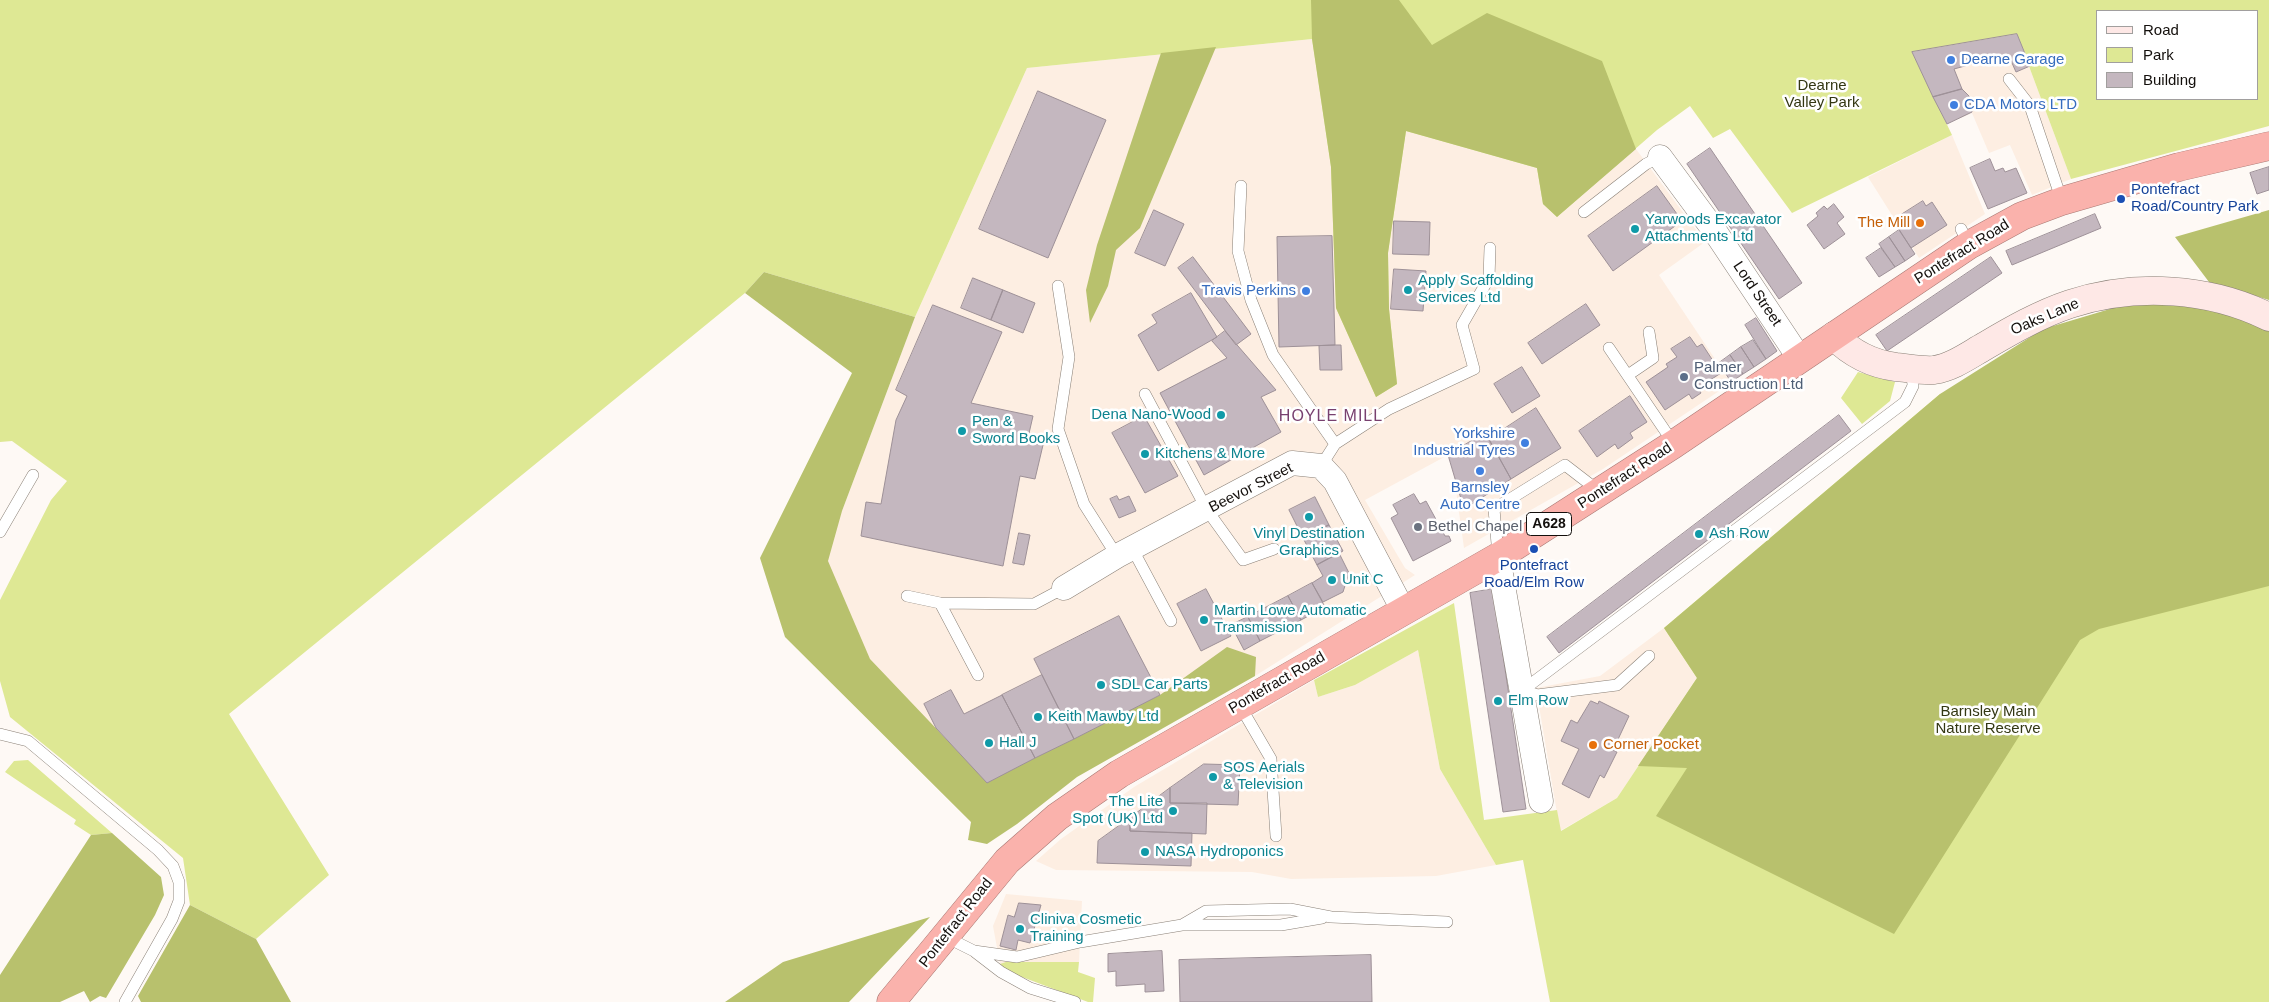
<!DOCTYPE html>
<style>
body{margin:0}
#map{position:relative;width:2269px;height:1002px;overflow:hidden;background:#fef9f5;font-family:Arial,sans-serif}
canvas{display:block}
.legend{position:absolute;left:2096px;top:10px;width:162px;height:90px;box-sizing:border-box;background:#fff;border:1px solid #a19f9e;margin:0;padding:6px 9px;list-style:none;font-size:15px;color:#130f0c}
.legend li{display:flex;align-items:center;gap:10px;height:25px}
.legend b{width:25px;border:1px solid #a19f9e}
</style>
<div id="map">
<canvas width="2269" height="1002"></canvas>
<ul class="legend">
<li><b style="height:6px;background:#fee8e6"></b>Road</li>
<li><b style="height:14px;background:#dee894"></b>Park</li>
<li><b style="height:14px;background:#c4b7bf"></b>Building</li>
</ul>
</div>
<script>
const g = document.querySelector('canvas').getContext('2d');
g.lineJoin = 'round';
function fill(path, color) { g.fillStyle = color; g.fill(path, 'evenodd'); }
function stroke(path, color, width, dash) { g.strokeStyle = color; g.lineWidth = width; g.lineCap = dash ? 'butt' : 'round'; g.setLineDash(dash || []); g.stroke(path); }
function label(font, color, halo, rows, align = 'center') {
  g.font = font + ' Arial,sans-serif'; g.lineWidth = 5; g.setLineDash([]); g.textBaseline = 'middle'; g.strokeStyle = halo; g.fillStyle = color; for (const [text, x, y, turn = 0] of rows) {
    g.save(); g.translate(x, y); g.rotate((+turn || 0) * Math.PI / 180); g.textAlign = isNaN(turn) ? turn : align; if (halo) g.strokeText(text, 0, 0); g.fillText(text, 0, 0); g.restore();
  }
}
const built = new Path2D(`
 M2017 34 2071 179 2032 195 2010 145 1989 153 1972 113 1947 124 1912 52Z
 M1312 39 1331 167 1389 309 1388 253 1406 131 1537 168 1543 204 1557 217 1636 149 1705 242 1659 275 1731 383 1603 469 1464 548 1452 462 1448 455 1365 500 1405 568 1415 575 1255 676 1002 807 855 663 802 564 842 511 915 317 1027 68Z
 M1952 135 1985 214 1919 258 1868 177Z
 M1664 628 1697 678 1617 798 1560 831 1536 688 1600 676Z
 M1418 650 1440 769 1496 865 1436 876 1291 879 1252 872 1056 870 1036 861 1061 839 1134 787 1314 680 1318 697 1355 685Z
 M1006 894 1082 901 1079 962 1000 964 993 926Z`);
const green = new Path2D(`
 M0 0H2269V126L2071 179 2017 34 1912 52 1952 135 1792 213 1730 129 1713 138 1690 106 1657 130 1557 217 1543 204 1537 168 1406 131 1388 253 1389 309 1397 384 1376 397 1336 308 1331 167 1312 39 1027 68 915 317 764 272 745 293 229 714 329 875 256 939 190 905 183 858 10 717 0 681V600L51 500 67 481 12 441 0 442ZM2098 11H2258V99H2098Z
 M2269 329V1002H1550L1523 860 1496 865 1440 769 1418 650 1355 685 1318 697 1314 680 1454 603 1484 820 1557 810 1561 831 1617 798 1697 678 1664 628 1940 394Z
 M1858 372 1895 382 1890 401 1862 424 1841 398Z
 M28 760 112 833 91 835 74 824 76 820 5 772 14 761Z
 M1006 962H1079L1078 972 1095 978 1093 1002H1088L1001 969 1000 964Z`);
const forest = new Path2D(`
 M1311 0H1399L1432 45 1487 13 1602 61 1636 149 1557 217 1543 204 1537 168 1406 131 1388 253 1389 309 1397 384 1376 397 1336 308 1331 167 1312 39Z
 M1216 47 1140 228 1116 250 1108 286 1090 323 1086 290 1097 245 1161 53Z
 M2269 210V300L2209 282 2175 237Z
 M764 272 915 317 842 511 828 561 870 659 987 782 1160 695 1227 647 1256 657 1255 676 1077 777 1017 824 987 844 968 840 971 822 785 637 760 558 852 373 745 293Z
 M2130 303 2228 309 2269 329V586L2099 629 2080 640 1894 934 1656 816 1687 768 1638 766 1697 678 1664 628 1940 394 2043 329Z
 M112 833 161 877 164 895 155 915 106 998 100 996 90 1002 84 991 60 1002H0V975L91 835Z
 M190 905 256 939 291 1002H141L138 996Z
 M930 917 849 1002H725L783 962Z`);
const building = new Path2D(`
 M2017 34 2030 66 2016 72 2008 54 1954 69 1962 89 1933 97 1912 52Z
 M1962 89 1969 96 1972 112 1947 124 1933 97Z
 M1038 91 1106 120 1048 258 979 229Z
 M1710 148 1802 283 1779 299 1687 164Z
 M1990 159 1995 171 2003 168 2005 172 2016 168 2027 193 1988 209 1970 168Z
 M2269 167V190L2257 194 2250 173Z
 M1657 186 1682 221 1613 271 1588 236Z
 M1923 201 1926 206 1932 202 1947 225 1911 248 1893 220Z
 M1834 204 1844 217 1837 223 1845 234 1824 249 1807 225 1818 216 1816 213 1824 206 1827 209Z
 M1154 210 1184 224 1165 266 1135 253Z
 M2095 214 2101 228 2012 265 2006 251Z
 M1394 221 1430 222 1429 255 1393 254Z
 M1899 230 1915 254 1905 261 1889 237Z
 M1332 236 1335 345 1279 347 1277 237Z
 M1889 237 1905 261 1895 267 1879 244Z
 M1881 248 1895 267 1879 277 1866 258Z
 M1193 257 1251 334 1236 345 1178 268Z
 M1991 257 2002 273 1887 351 1876 335Z
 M1394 269 1426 271 1423 311 1391 309Z
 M973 278 1003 290 991 320 961 308Z
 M1003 290 1035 303 1023 333 991 320Z
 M1191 293 1217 337 1158 371 1138 335 1157 323 1152 315Z
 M1586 304 1600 325 1542 364 1528 343Z
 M933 305 1002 332 971 403 1033 416 1027 442 1043 445 1035 479 1020 476 1003 566 861 536 866 502 881 504 896 420 907 396 896 390Z
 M1756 318 1777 351 1766 359 1745 325Z
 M1225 331 1276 390 1261 397 1281 432 1204 475 1160 393 1227 358 1212 341Z
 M1690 337 1697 347 1702 344 1721 373 1698 388 1701 393 1692 399 1689 394 1665 410 1646 382 1668 367 1666 364 1677 357 1671 349Z
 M1753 340 1766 359 1754 367 1741 347Z
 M1335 345H1341L1342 370H1320L1319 346Z
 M1741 347 1754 367 1743 374 1730 355Z
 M1730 355 1743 374 1731 382 1719 363Z
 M1522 367 1540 396 1512 413 1494 384Z
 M1630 396 1647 422 1630 433 1633 438 1618 449 1615 444 1597 457 1579 431Z
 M1536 408 1561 448 1511 479 1489 439Z
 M1839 415 1851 431 1559 653 1547 637Z
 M1144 416 1178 476 1145 493 1112 433Z
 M1485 433 1511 479 1464 509 1448 455Z
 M1414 494 1420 504 1426 501 1445 536H1449L1451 541 1413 561 1391 518 1398 514 1393 505Z
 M1117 496 1119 500 1129 496 1136 511 1119 518 1110 499Z
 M1315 497 1329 525 1303 538 1289 510Z
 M1329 525 1343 551 1317 565 1303 538Z
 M1019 533 1030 535 1024 565 1013 563Z
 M1339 553 1349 573 1343 592 1323 602 1312 583 1323 576 1317 565Z
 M1312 583 1325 607 1301 620 1288 596Z
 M1206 589 1231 636 1201 651 1177 604Z
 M1493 589 1526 809 1503 812 1470 593Z
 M1288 596 1301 620 1260 641 1248 617Z
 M1119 616 1160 695 1074 739 1034 659Z
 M1248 617 1260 641 1244 650 1231 625Z
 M1042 675 1074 739 1035 758 1002 695Z
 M951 690 964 714 1002 695 1035 758 987 783 936 728 924 704Z
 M1591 701 1598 704 1599 701 1629 716 1613 750 1617 752 1604 778 1600 775 1589 798 1562 784 1579 749 1561 741 1571 720 1577 723Z
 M1204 764 1240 765 1238 805 1170 803V788Z
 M1170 788V803H1207L1206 834 1130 831V818Z
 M1130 818V831L1192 833 1191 866 1097 863 1098 841Z
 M1019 903 1041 905 1030 943 1018 940 1016 950 1000 946 1008 915 1014 917Z
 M1162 951 1164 991 1145 992V984L1116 986V971L1108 972V954Z
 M1371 955 1372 1002H1180L1179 960Z`);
const lane = new Path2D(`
 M2009 79 2030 106 2062 201
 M1241 186 1238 251 1251 300 1273 355 1335 444
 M1584 212 1646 164 1660 157
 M1961 229 1969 245
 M1058 286 1069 357 1058 429 1084 504 1117 556
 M1609 348 1674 444
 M1628 375 1653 358 1649 332
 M1145 394 1207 510 1243 560 1274 549
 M1321 466 1335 444 1389 409 1474 369 1462 325 1489 278 1490 248
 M0 532 33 475
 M1132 548 1171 621
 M1498 555 1494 509 1565 465 1600 492
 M907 596 940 603 1034 604 1064 588
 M940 603 978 675
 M1523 690 1905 402 1913 386 1912 369
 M1523 690 1537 695 1617 685 1649 656
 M1239 704 1271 759 1276 836
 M0 734 28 741 158 850 173 866 179 882V901L172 919 125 1002
 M1182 925H1281L1322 918
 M946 937 974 951 1017 957 1080 942 1182 925 1206 911 1290 909 1331 917 1447 922
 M975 952 1001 972 1030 988 1075 1002`);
const street = new Path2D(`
 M1660 157 1714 230 1800 359
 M1498 557 1541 801
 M1064 588 1117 556 1292 463 1321 466 1335 481 1403 610`);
const secondary = new Path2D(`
 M1834 336C1851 353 1872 364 1896 367 1908 368 1922 371 1934 370 1953 367 1969 355 1985 346 2012 330 2040 314 2070 304 2135 283 2208 287 2269 317`);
const highway = new Path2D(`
 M891 1002 1007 861 1057 817 1119 774 1498 557 1674 444 1969 245 2022 216 2062 201 2179 167 2269 146`);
const markers = [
 [1951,60,5,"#3f7fe0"],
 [1954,105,5,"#3f7fe0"],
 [2121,199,5,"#1a4fb4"],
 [1920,223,5,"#e8710a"],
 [1635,229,5,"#0f9aa8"],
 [1408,290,5,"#0f9aa8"],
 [1306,291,5,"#3f7fe0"],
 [1684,377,5,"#5c6f8a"],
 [1221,415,5,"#0f9aa8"],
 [962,431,5,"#0f9aa8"],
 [1525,443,5,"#3f7fe0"],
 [1145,454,5,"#0f9aa8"],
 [1480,471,5,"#3f7fe0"],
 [1309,517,5,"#0f9aa8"],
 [1418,527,5,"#6b7280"],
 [1699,534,5,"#0f9aa8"],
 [1534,549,5,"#1a4fb4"],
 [1332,580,5,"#0f9aa8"],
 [1204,620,5,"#0f9aa8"],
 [1101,685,5,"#0f9aa8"],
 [1498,701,5,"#0f9aa8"],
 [1038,717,5,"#0f9aa8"],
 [989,743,5,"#0f9aa8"],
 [1593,745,5,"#e8710a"],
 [1213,777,5,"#0f9aa8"],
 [1173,811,5,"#0f9aa8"],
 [1145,852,5,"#0f9aa8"],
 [1020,929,5,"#0f9aa8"]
];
const shields = [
 [1549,524,45]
];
const shieldNames = [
 ["A628",1549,524]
];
const shopNames = [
 ["Dearne Garage",1961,60],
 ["CDA Motors LTD",1964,105],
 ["Travis Perkins",1296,291,"right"],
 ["Yorkshire",1515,434,"right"],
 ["Industrial Tyres",1515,451,"right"],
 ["Barnsley",1480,488,"center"],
 ["Auto Centre",1480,505,"center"]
];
const parkNames = [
 ["Dearne",1822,86],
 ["Valley Park",1822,103],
 ["Barnsley Main",1988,712],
 ["Nature Reserve",1988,729]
];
const transitNames = [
 ["Pontefract",2131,190],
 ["Road/Country Park",2131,207],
 ["Pontefract",1534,566,"center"],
 ["Road/Elm Row",1534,583,"center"]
];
const cultureNames = [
 ["Yarwoods Excavator",1645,220],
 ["Attachments Ltd",1645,237],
 ["Apply Scaffolding",1418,281],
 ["Services Ltd",1418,298],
 ["Dena Nano-Wood",1211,415,"right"],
 ["Pen &",972,422],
 ["Sword Books",972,439],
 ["Kitchens & More",1155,454],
 ["Vinyl Destination",1309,534,"center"],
 ["Graphics",1309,551,"center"],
 ["Ash Row",1709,534],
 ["Unit C",1342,580],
 ["Martin Lowe Automatic",1214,611],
 ["Transmission",1214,628],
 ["SDL Car Parts",1111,685],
 ["Elm Row",1508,701],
 ["Keith Mawby Ltd",1048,717],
 ["Hall J",999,743],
 ["SOS Aerials",1223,768],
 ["& Television",1223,785],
 ["The Lite",1163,802,"right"],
 ["Spot (UK) Ltd",1163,819,"right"],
 ["NASA Hydroponics",1155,852],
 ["Cliniva Cosmetic",1030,920],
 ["Training",1030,937]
];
const foodNames = [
 ["The Mill",1910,223],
 ["Corner Pocket",1603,745,"left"]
];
const streetNames = [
 ["Pontefract Road",1962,252,-32],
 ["Lord Street",1757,294,56],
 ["Oaks Lane",2045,317,-23],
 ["Pontefract Road",1625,476,-33],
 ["Beevor Street",1251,488,-27],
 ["Pontefract Road",1277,683,-30],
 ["Pontefract Road",956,923,-52]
];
const serviceNames = [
 ["Palmer",1694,368],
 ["Construction Ltd",1694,385]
];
const worshipNames = [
 ["Bethel Chapel",1428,527]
];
const neighbourhoodNames = [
 ["HOYLE MILL",1331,417]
];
fill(built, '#fdeee2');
fill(green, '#dee894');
fill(forest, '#b8c16d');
fill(building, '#c4b7bf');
stroke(building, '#9e9198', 1);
stroke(lane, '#8a8077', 12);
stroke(street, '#8a8077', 25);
stroke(secondary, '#8a8077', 29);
stroke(highway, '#a97974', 29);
stroke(lane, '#fff', 11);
stroke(street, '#fff', 24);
stroke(secondary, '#fee8e6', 28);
stroke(highway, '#fab2ac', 28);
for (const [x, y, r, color] of markers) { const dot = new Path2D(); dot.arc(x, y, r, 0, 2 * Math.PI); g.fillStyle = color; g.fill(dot); stroke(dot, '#fff', 2); }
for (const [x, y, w] of shields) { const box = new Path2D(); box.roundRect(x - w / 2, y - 11.5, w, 23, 4); g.fillStyle = '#fff'; g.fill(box); stroke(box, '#130f0c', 1); }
label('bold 14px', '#130f0c', null, shieldNames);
label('15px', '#366cbe', '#fff', shopNames, 'left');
label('15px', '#333713', '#fff', parkNames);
label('15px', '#164399', '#fff', transitNames, 'left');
label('15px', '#0d838f', '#fff', cultureNames, 'left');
label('15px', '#c56008', '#fff', foodNames, 'right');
label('15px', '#130f0c', '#fff', streetNames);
label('15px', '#4e5e75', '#fff', serviceNames, 'left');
label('15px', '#5b616d', '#fff', worshipNames, 'left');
g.letterSpacing = '1px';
label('16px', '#78406f', '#fff', neighbourhoodNames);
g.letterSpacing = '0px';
</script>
